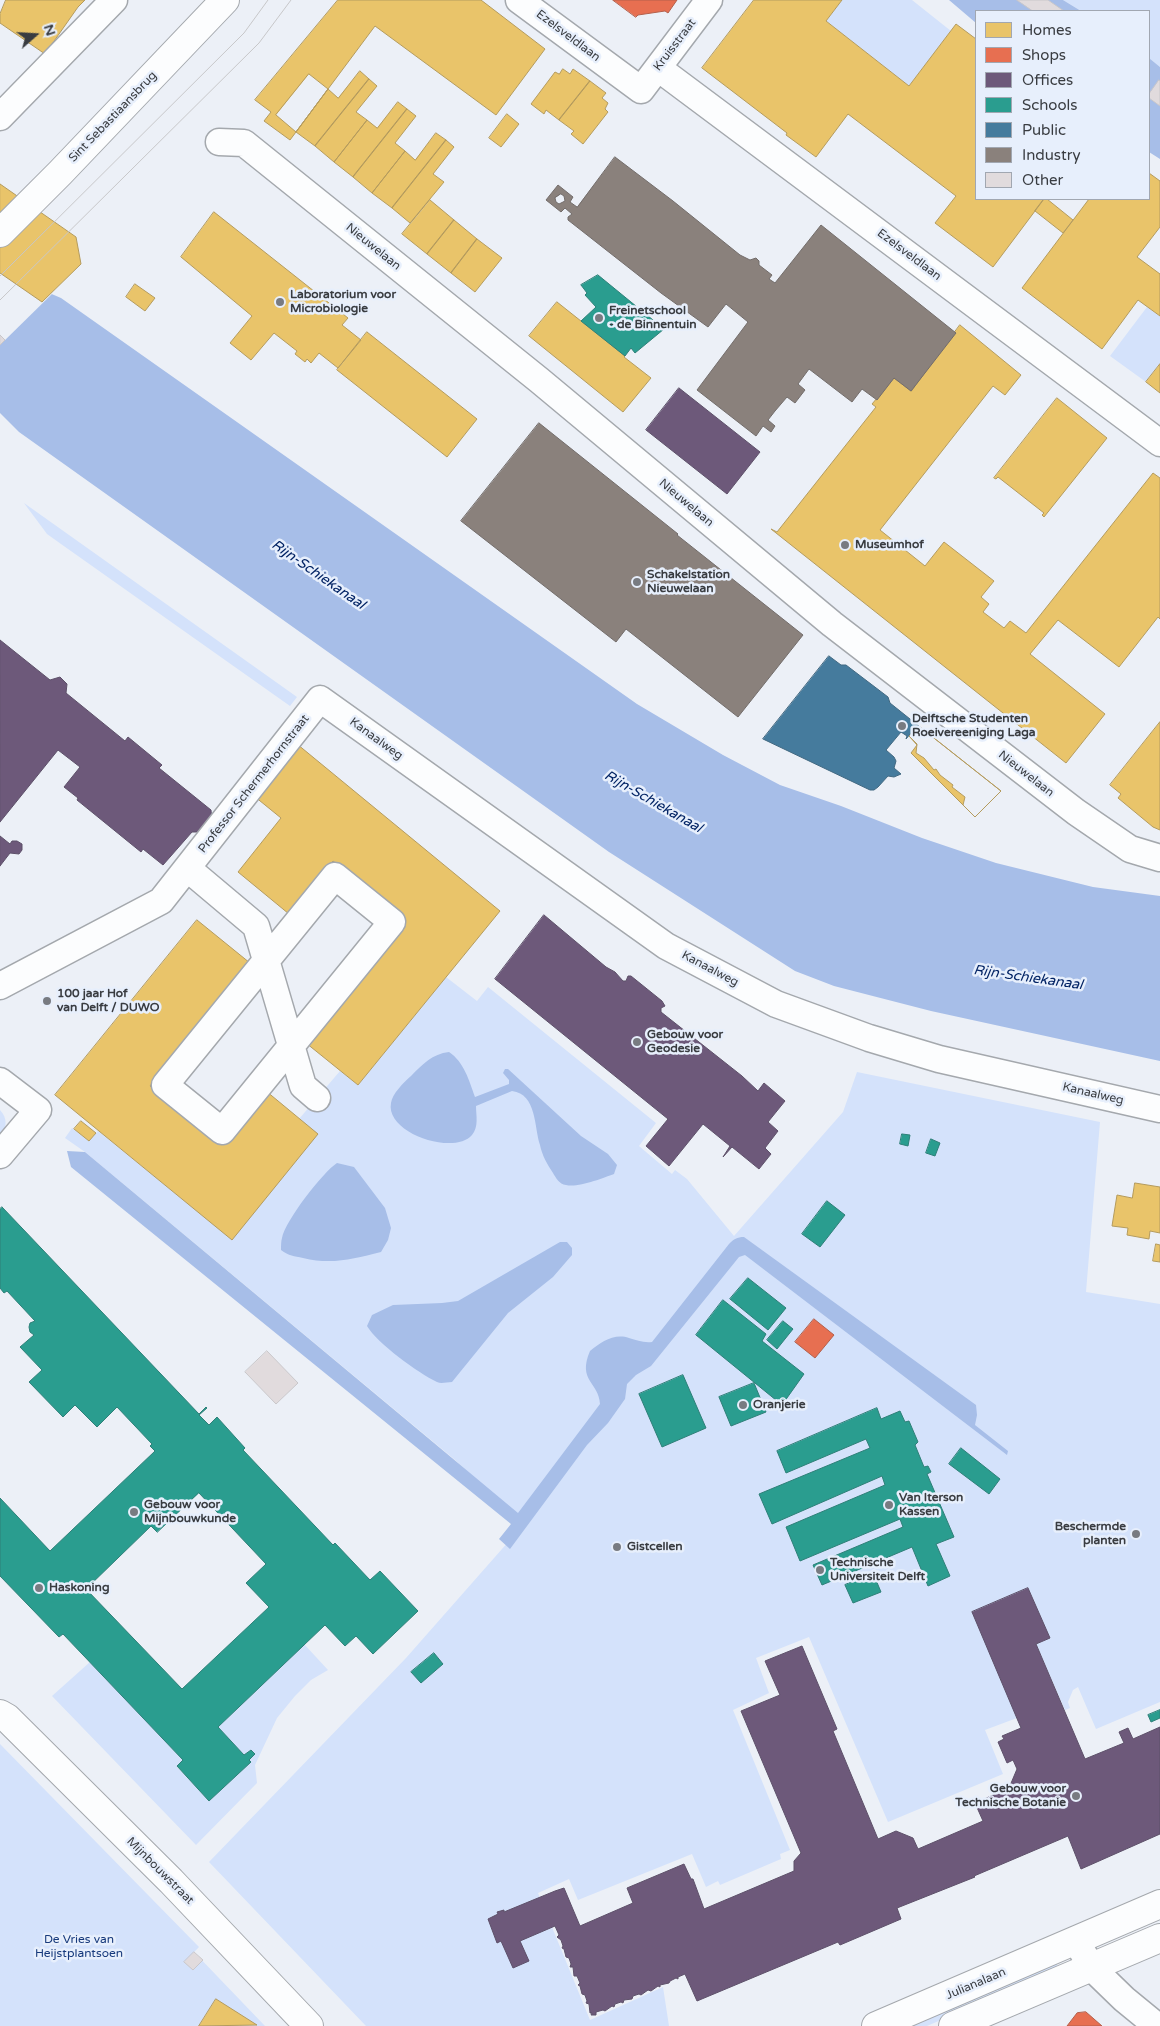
<!DOCTYPE html>
<style>
body{margin:0}
#map{position:relative;width:1160px;height:2026px;overflow:hidden;background:#ecf0f7;font-family:"Varela Round",sans-serif}
canvas{display:block}
.legend{position:absolute;left:975px;top:10px;width:175px;height:190px;box-sizing:border-box;background:#e7effc;border:1px solid #a1a7b1;margin:0;padding:6px 9px;list-style:none;font-size:15px;color:#393c41}
.legend li{display:flex;align-items:center;gap:10px;height:25px}
.legend b{width:25px;border:1px solid #a1a7b1}
.north{position:absolute;left:10px;top:10px;width:50px;height:50px;-webkit-text-stroke:4px #e7effc;paint-order:stroke;rotate:71deg;font-size:14px;font-weight:700;line-height:20px;text-align:center;color:#393c41}
.north::after{content:'';display:block;margin:auto;width:18px;height:22px;background:#393c41;clip-path:polygon(50% 0,100% 100%,50% 72%,0 100%)}
</style>
<div id="map">
<canvas width="1160" height="2026"></canvas>
<ul class="legend">
<li><b style="height:14px;background:#e9c46a"></b>Homes</li>
<li><b style="height:14px;background:#e76f51"></b>Shops</li>
<li><b style="height:14px;background:#6d597a"></b>Offices</li>
<li><b style="height:14px;background:#2a9d8f"></b>Schools</li>
<li><b style="height:14px;background:#457b9d"></b>Public</li>
<li><b style="height:14px;background:#8a817c"></b>Industry</li>
<li><b style="height:14px;background:#e1dbdd"></b>Other</li>
</ul>
<div class="north">N</div>
</div>
<script>
const g = document.querySelector('canvas').getContext('2d');
g.lineJoin = 'round';
function fill(path, color) { g.fillStyle = color; g.fill(path, 'evenodd'); }
function stroke(path, color, width, dash) { g.strokeStyle = color; g.lineWidth = width; g.lineCap = dash ? 'butt' : 'round'; g.setLineDash(dash || []); g.stroke(path); }
function label(font, color, halo, rows, align = 'center') {
  g.font = font + ' "Varela Round",sans-serif'; g.lineWidth = 5; g.setLineDash([]); g.textBaseline = 'middle'; g.strokeStyle = halo; g.fillStyle = color; for (const [text, x, y, turn = 0] of rows) {
    g.save(); g.translate(x, y); g.rotate((+turn || 0) * Math.PI / 180); g.textAlign = isNaN(turn) ? turn : align; if (halo) g.strokeText(text, 0, 0); g.fillText(text, 0, 0); g.restore();
  }
}
const green = new Path2D(`
 M842 0H912L951 31 909 86 826 21Z
 M1063 0H1160V67L1149 58V11H1081Z
 M1147 307 1160 316V364L1146 382 1110 356Z
 M24 503 297 697 290 706 61 544 47 534Z
 M446 977 477 1001 488 987 656 1123 639 1146 672 1174 675 1170 687 1179 734 1236 843 1112 857 1072 1100 1122 1086 1292 1160 1304V1702L1096 1729 1078 1687 1073 1690 1068 1702 1070 1708 1065 1710 1036 1644 1049 1638 1028 1589 1017 1718 985 1730 1003 1774 888 1822 809 1637 756 1658 769 1693 733 1710 790 1850 780 1854 781 1859 720 1885 718 1881 706 1887 692 1854 578 1900 569 1879 538 1893 590 2020 663 1987 669 2026H366L209 1862 406 1658 524 1524 454 1459 85 1152 65 1138 72 1128 89 1141 98 1131 232 1239 299 1119 340 1071 358 1085Z
 M0 1110C8 1118 7 1129 0 1137Z
 M304 1644 328 1670 311 1680 295 1696 277 1718 255 1765 257 1783 196 1845 52 1696 90 1662 183 1760 177 1767 209 1801 250 1762 249 1760 255 1754 251 1750 244 1755 218 1727Z
 M0 1744 199 1947 194 1952 265 2026H0Z
 M1057 1963V1968L1053 1972 927 2026H898Z`);
const water = new Path2D(`
 M949 0H1063L1081 11H976V23Z
 M1149 58 1160 67V159L1149 152Z
 M0 272 61 298 637 704 723 755 780 785 841 806 922 838 996 863 1093 887 1160 896V1061L931 1011 834 986 795 971 609 852 19 432 0 413Z
 M449 1052C464 1062 469 1080 475 1097L509 1084V1080L503 1073 505 1069H508L581 1136 608 1154 617 1165 614 1174C603 1178 578 1188 566 1185 559 1184 556 1178 553 1173 547 1164 542 1155 540 1145 534 1127 537 1094 512 1091L476 1106C476 1115 479 1127 472 1135 454 1156 385 1133 391 1103 392 1094 404 1082 411 1076 423 1064 432 1054 449 1052Z
 M67 1151 85 1152 518 1513 600 1404C599 1382 577 1381 590 1351 601 1342 614 1333 629 1338 637 1340 643 1343 652 1342L729 1244C734 1239 737 1237 744 1237L976 1405 977 1415 975 1425 1008 1451 1007 1455 745 1255 739 1257 651 1366 636 1375 627 1384 625 1399 608 1423 587 1445 510 1549 499 1539 511 1524 71 1167Z
 M337 1163 354 1167 385 1208 391 1228 388 1240 381 1252C353 1259 332 1265 303 1258 294 1256 289 1256 281 1250 281 1246 281 1241 282 1238 285 1221 323 1172 337 1163Z
 M560 1242H567L572 1248V1255L553 1277 508 1313 452 1382C447 1382 441 1384 437 1382 418 1373 377 1343 367 1326L372 1315 393 1305 442 1303 458 1301Z`);
const pier = new Path2D(`
 M0 270 54 292 0 345Z`);
const homes = new Path2D(`
 M6 0H85L78 7 45 54 0 23V14Z
 M338 0H481L545 49 496 115 375 26 290 140 264 121 271 112 255 100Z
 M754 0H842L826 21 909 86 956 24 976 39V199H1044L993 267 935 223 956 196 848 114 816 157 786 135 787 133 702 68Z
 M563 69 570 74 573 69 590 81 559 120 546 110 544 114 531 104 555 72 559 74Z
 M360 71 369 79 315 146 296 132 328 89 338 98Z
 M309 74 328 89 296 132 276 115Z
 M369 79 377 86 356 112 367 120 334 162 315 146Z
 M590 81 606 93 602 98 608 103 605 109 608 112 583 144 571 134 574 131 559 120Z
 M398 102 407 109 353 177 334 162 367 120 377 128Z
 M407 109 416 116 395 143 405 151 372 193 353 177Z
 M507 114 519 124 501 147 489 138Z
 M436 133 446 140 392 208 372 193 405 151 415 160Z
 M446 140 454 147 433 174 444 182 410 223 392 208Z
 M1149 173 1160 181V227L1137 257 1160 274V316L1138 300 1102 349 1022 288 1089 199H1149Z
 M0 184 76 237 81 264 42 302 0 273Z
 M1044 199H1047L1073 220 1063 233 1035 211Z
 M430 200 454 220 427 254 402 234Z
 M214 212 348 318 342 325 361 340 338 368 319 353 311 363 307 359 305 362 295 354 297 351 274 333 251 360 230 343 252 316 181 257Z
 M454 220 477 239 451 273 427 254Z
 M477 239 502 258 475 292 451 273Z
 M135 284 155 298 145 311 126 297Z
 M557 302 625 356 624 357 651 378 623 412 529 336Z
 M960 325 1021 375 1005 395 993 386 880 530 925 566 944 542 994 581 981 597 989 604 983 612 1004 628 1010 621 1026 633 1153 473 1160 478V619L1158 617 1119 667 1058 620 1030 654 1105 714 1066 763 771 529 777 532 876 407 872 404 894 378 911 391Z
 M367 332 477 419 447 457 337 370Z
 M1160 364V393L1146 382Z
 M1057 398 1107 438 1044 517 1042 515 1044 513 998 477 996 479 994 478Z
 M1160 722V830L1153 827 1118 798 1121 794 1110 785Z
 M917 726 920 727 1001 791 975 817 963 805 965 797 952 787 953 785 940 775 936 769 934 770 924 758 916 753 917 744 909 736Z
 M917 726 920 727 1001 791 975 817 911 753 917 745 909 736Z
 M297 744 500 911 358 1085 306 1043 406 920 333 861 289 914 238 872 281 818 254 796Z
 M197 920 250 963 150 1086 222 1145 266 1091 318 1134 232 1240 55 1095Z
 M81 1121 96 1133 89 1141 74 1129Z
 M1135 1183 1160 1187V1233L1150 1231 1149 1239 1127 1235 1128 1228 1112 1226 1117 1195 1132 1198Z
 M1156 1244 1160 1245V1262L1153 1261Z
 M216 1999 257 2025 199 2026Z`);
const shops = new Path2D(`
 M613 0H677L668 13 665 11 638 15 636 17Z
 M814 1319 834 1335 815 1358 795 1342Z
 M1086 2012 1102 2026H1067L1077 2013Z`);
const offices = new Path2D(`
 M679 388 760 452 727 494 646 430Z
 M0 640 50 680 60 677 67 684 66 693 125 741 128 737 162 765 159 768 211 810 212 822 205 832H192L163 865 143 849 141 852 77 800 78 798 64 787 80 767 58 750 0 822Z
 M0 836 10 844 12 841H17L22 844V850L19 854 10 853 0 866Z
 M544 915 606 967 615 972 623 981H626L628 976H631L662 1001 665 1006 661 1008V1012L742 1076 758 1091 764 1083 785 1101 768 1122 778 1131 765 1148 771 1154 759 1169 732 1147 723 1157 730 1146 703 1124 669 1166 646 1146 668 1119 495 979Z
 M1028 1588 1050 1638 1036 1644 1085 1759 1124 1743 1119 1732 1128 1728 1133 1739 1160 1727V1834L1081 1869 1068 1836 974 1876 975 1877 897 1908 901 1919 840 1945 838 1942 697 2001 685 1974 678 1977V1979L676 1978 670 1981 669 1983 660 1985V1987L658 1986 651 1991 648 1990 641 1995 639 1994 633 1996 632 1999 624 2000 623 2003 621 2002 615 2004 614 2007 612 2006 605 2011 603 2010 596 2012V2015H591L592 2013H590L589 2004 586 2003 587 2001 585 1995 582 1994 580 1986 578 1985 580 1983 577 1976H574L573 1967H570L571 1964 569 1958 566 1957 564 1949 562 1948 563 1946 561 1940 557 1937 559 1935 555 1926 520 1941 529 1961 513 1968 501 1941 497 1943 488 1919 498 1914 497 1912 504 1910V1912L555 1891 564 1888 580 1926 633 1903 627 1888 684 1864 691 1879H693L704 1909 794 1871V1861L801 1853 741 1711 780 1695 765 1661 802 1646 837 1729 833 1731 878 1839 896 1831 913 1838 918 1849 983 1821 975 1803 1009 1788 1017 1769 1013 1760 1007 1763 998 1742 1004 1739 1002 1736 1021 1728 972 1612Z`);
const schools = new Path2D(`
 M598 275 664 329 635 353 631 348 625 356 581 321 596 307 585 295 587 293 581 285Z
 M902 1134 910 1135 908 1146 900 1144Z
 M931 1139 940 1143 935 1156 926 1153Z
 M827 1201 845 1215 820 1247 802 1234Z
 M2 1207 199 1414 206 1407 207 1408 199 1415 209 1425 217 1417 245 1448 243 1450 333 1545 335 1543 370 1580 380 1571 418 1611 373 1654 356 1636 345 1646 325 1625 218 1727 244 1755 251 1750 255 1754 249 1760 251 1762 209 1801 177 1766 183 1760 63 1634 59 1637 0 1576V1498L50 1551 155 1451 150 1446 152 1444 117 1407 97 1427 75 1405 63 1417 29 1382 42 1370 20 1347 34 1335 30 1332 29 1327 30 1323 35 1321 7 1291 4 1293 0 1288V1209ZM199 1493 266 1564 246 1583 269 1607 182 1689 86 1589 151 1526 157 1532Z
 M748 1278 786 1308 768 1330 730 1299Z
 M723 1300 766 1334 762 1341 804 1374 782 1405 696 1335Z
 M783 1321 793 1329 777 1349 767 1340Z
 M683 1375 706 1428 662 1447 639 1394Z
 M754 1383 766 1412 731 1426 719 1397Z
 M877 1408 881 1419 900 1411 905 1422 909 1421 918 1442 915 1445 924 1467 928 1466 931 1472 927 1474 954 1537 936 1544 950 1576 928 1586 912 1547 822 1585 813 1565 903 1527 900 1519 800 1561 786 1527 885 1485 882 1476 772 1524 759 1494 870 1448 866 1439 786 1473 777 1451Z
 M961 1448 1000 1479 989 1494 949 1464Z
 M873 1573 881 1592 853 1603 845 1585Z
 M434 1653 443 1664 421 1683 411 1672Z
 M1160 1710V1718L1151 1722 1148 1715Z`);
const public = new Path2D(`
 M829 656 841 665H846L888 697 890 703 920 727 917 726 906 739 907 736 901 732 886 750 894 757 896 761 894 768 901 774 894 777 888 776 878 787 874 790H870L763 739Z`);
const industry = new Path2D(`
 M615 157 673 201 740 255 750 260 756 258 759 261V265L772 275 769 279 775 283 821 225 956 333 911 391 894 378 877 400 862 389 852 402 809 369 798 384 805 390 795 403 787 397 775 411 768 420 775 426 771 432 763 426 756 436 697 390 748 322 726 304 708 327 661 293 568 220V217L572 214 565 208 561 212 546 200 558 185 573 197 570 202 577 207ZM561 194 564 196 565 201 559 204 556 202 555 198Z
 M539 423 678 534 677 535 803 635 738 717 626 629 616 642 461 521Z`);
const building = new Path2D(`
 M1017 0H1048L1064 11H1033Z
 M1159 80 1160 81V106L1149 98V94Z
 M0 335 5 340 0 345Z
 M267 1351 298 1383 276 1404 245 1372Z
 M194 1952 203 1960 193 1970 184 1962Z`);
const street = new Path2D(`
 M519 0 641 90 709 0
 M658 68 1160 443
 M0 117 114 0
 M219 142 244 143 539 380 832 624 1076 812 1130 849 1160 858
 M187 868 256 926 303 1086 317 1098
 M335 876 392 922 222 1131 165 1085Z
 M0 986 161 901 320 699 666 946 776 1004 869 1038 939 1059 1160 1109
 M0 1081 38 1110 0 1155
 M1076 1940 1091 1967 1124 1999 1157 2026`);
const secondary = new Path2D(`
 M0 233 60 173 225 0
 M0 1714 7 1718 171 1881 309 2026
 M876 2026 1160 1904
 M953 2026 1160 1938`);
const tram = new Path2D(`
 M0 276 244 33 268 0
 M0 300 259 43 291 0`);
const markers = [
 [280,302,5,"#787b81"],
 [599,318,5,"#787b81"],
 [845,545,5,"#787b81"],
 [637,582,5,"#787b81"],
 [902,726,5,"#787b81"],
 [47,1001,5,"#787b81"],
 [637,1042,5,"#787b81"],
 [743,1405,5,"#787b81"],
 [889,1505,5,"#787b81"],
 [134,1512,5,"#787b81"],
 [1136,1534,5,"#787b81"],
 [617,1547,5,"#787b81"],
 [820,1570,5,"#787b81"],
 [39,1588,5,"#787b81"],
 [1076,1796,5,"#787b81"]
];
const streetNames = [
 ["Ezelsveldlaan",568,36,37],
 ["Kruisstraat",675,45,-53],
 ["Sint Sebastiaansbrug",113,117,-46],
 ["Nieuwelaan",373,247,39],
 ["Ezelsveldlaan",909,255,37],
 ["Nieuwelaan",686,503,40],
 ["Kanaalweg",376,739,36],
 ["Nieuwelaan",1026,774,38],
 ["Professor Schermerhornstraat",254,784,-52],
 ["Kanaalweg",710,969,28],
 ["Kanaalweg",1093,1094,13],
 ["Mijnbouwstraat",160,1871,45],
 ["Julianalaan",976,1984,-23]
];
const poiNames = [
 ["Laboratorium voor",290,295],
 ["Microbiologie",290,309],
 ["Freinetschool",609,311],
 ["- de Binnentuin",609,325],
 ["Museumhof",855,545],
 ["Schakelstation",647,575],
 ["Nieuwelaan",647,589],
 ["Delftsche Studenten",912,719],
 ["Roeivereeniging Laga",912,733],
 ["100 jaar Hof",57,994],
 ["van Delft / DUWO",57,1008],
 ["Gebouw voor",647,1035],
 ["Geodesie",647,1049],
 ["Oranjerie",753,1405],
 ["Van Iterson",899,1498],
 ["Kassen",899,1512],
 ["Gebouw voor",144,1505],
 ["Mijnbouwkunde",144,1519],
 ["Beschermde",1126,1527,"right"],
 ["planten",1126,1541,"right"],
 ["Gistcellen",627,1547],
 ["Technische",830,1563],
 ["Universiteit Delft",830,1577],
 ["Haskoning",49,1588],
 ["Gebouw voor",1066,1789,"right"],
 ["Technische Botanie",1066,1803,"right"]
];
const parkNames = [
 ["De Vries van",79,1940],
 ["Heijstplantsoen",79,1954]
];
const waterNames = [
 ["Rijn-Schiekanaal",318,575,35],
 ["Rijn-Schiekanaal",653,802,30],
 ["Rijn-Schiekanaal",1028,978,8]
];
fill(green, '#d4e2fb');
fill(water, '#a7bee8');
fill(pier, '#ecf0f7');
fill(homes, '#e9c46a');
stroke(homes, '#b49b5e', 1);
fill(shops, '#e76f51');
stroke(shops, '#b3604c', 1);
fill(offices, '#6d597a');
stroke(offices, '#5d5069', 1);
fill(schools, '#2a9d8f');
stroke(schools, '#2e8078', 1);
fill(public, '#457b9d');
stroke(public, '#416881', 1);
fill(industry, '#8a817c');
stroke(industry, '#726c6a', 1);
fill(building, '#e1dbdd');
stroke(building, '#c9c7ca', 1);
stroke(street, '#a4a8ad', 29);
stroke(secondary, '#a4a8ad', 30);
stroke(street, '#fcfdfe', 26);
stroke(secondary, '#fcfdfe', 28);
stroke(tram, '#c7c7c9', 1);
for (const [x, y, r, color] of markers) { const dot = new Path2D(); dot.arc(x, y, r, 0, 2 * Math.PI); g.fillStyle = color; g.fill(dot); stroke(dot, '#e7effc', 2); }
label('12px', '#393c41', '#e7effc', streetNames);
label('bold 12px', '#393c41', '#e7effc', poiNames, 'left');
label('12px', '#173a7c', '#e7effc', parkNames);
label('italic 14px', '#022364', '#e7effc', waterNames);
</script>
